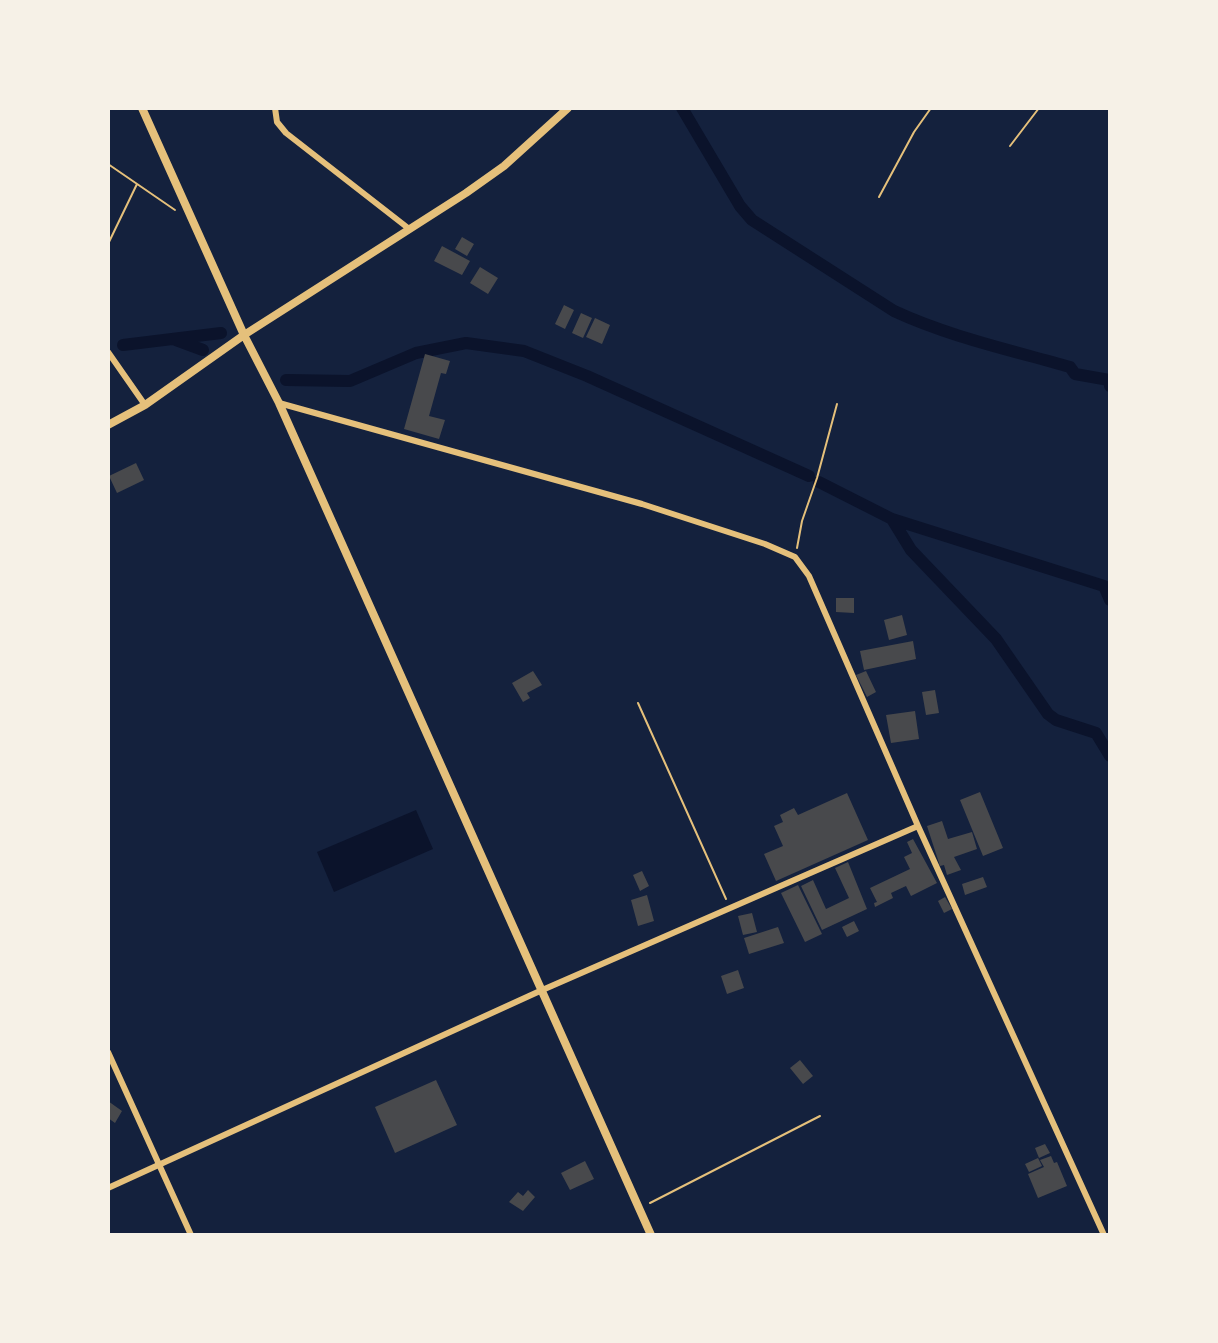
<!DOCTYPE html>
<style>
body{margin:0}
#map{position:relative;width:1218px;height:1343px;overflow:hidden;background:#14213d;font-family:Figtree,sans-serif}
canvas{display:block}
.frame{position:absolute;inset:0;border:110px solid #f6f1e7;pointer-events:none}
</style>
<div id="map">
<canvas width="1218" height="1343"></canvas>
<div class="frame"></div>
</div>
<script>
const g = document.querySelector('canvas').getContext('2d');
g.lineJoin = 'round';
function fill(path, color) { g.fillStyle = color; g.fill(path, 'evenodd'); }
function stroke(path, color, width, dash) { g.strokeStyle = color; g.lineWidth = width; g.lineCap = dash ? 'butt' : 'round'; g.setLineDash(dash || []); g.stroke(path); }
const water = new Path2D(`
 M416 810 433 849 334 892 317 852Z`);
const canal = new Path2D(`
 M682 108 740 206 752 220 894 311C950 337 1011 350 1070 367L1075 374 1109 380 1110 386
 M176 340 203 350
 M123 345 221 333
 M286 380 350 381 416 353 466 343 524 351 587 376 809 476
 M819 482 892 519 1104 586 1110 600
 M892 519 911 550 996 639 1048 714 1056 720 1096 733 1110 756`);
const building = new Path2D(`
 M462 237 474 244 467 256 455 249Z
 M442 246 470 261 462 275 434 261Z
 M480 267 498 278 488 294 470 283Z
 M564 305 574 310 565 329 555 324Z
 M581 313 592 318 583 338 572 333Z
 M595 318 610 325 602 344 586 337Z
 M425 354 450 361 446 374 441 373 429 416 445 420 439 439 404 429Z
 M136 463 144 480 117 493 109 476Z
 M836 598H854V613L836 612Z
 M902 615 907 635 889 640 884 620Z
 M913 641 916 659 864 670 860 651Z
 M533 671 542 685 527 693 530 698 523 702 512 683Z
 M866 671 876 692 867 697 856 675Z
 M935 690 939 713 926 715 922 692Z
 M915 711 919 739 891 743 886 715Z
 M980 792 1003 848 983 856 960 800Z
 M847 793 868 840 776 881 764 854 783 846 774 826 783 822 780 815 794 808 798 815Z
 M942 821 948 839 972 832 977 849 954 857 961 870 947 875 944 865 940 866 927 826Z
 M913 839 937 883 911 896 906 886 891 893 893 898 875 907 874 903 877 902 870 888 910 869 904 857 912 853 907 842Z
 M848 862 867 909 822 930 801 886 813 880 826 909 849 898 835 868Z
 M642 871 649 886 640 891 633 875Z
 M983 877 987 887 965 895 962 884Z
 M798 885 822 934 805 942 781 893Z
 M647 895 654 921 638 926 631 900Z
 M945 897 952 909 944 913 938 901Z
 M752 913 757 932 743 935 738 916Z
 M854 921 859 931 847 937 842 927Z
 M778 927 784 943 749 954 744 938Z
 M738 970 744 988 727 994 721 976Z
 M800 1060 813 1076 803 1084 790 1068Z
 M436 1080 457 1125 395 1153 375 1107Z
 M108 1101 122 1111 115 1123 108 1118Z
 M1045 1144 1050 1153 1039 1158 1035 1148Z
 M1051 1156 1054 1163 1057 1162 1067 1186 1038 1198 1028 1174 1044 1167 1040 1160Z
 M1038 1158 1042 1166 1029 1172 1025 1164Z
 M585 1161 594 1179 570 1190 561 1173Z
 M528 1190 535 1197 523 1211 509 1202 518 1192 523 1196Z`);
const path = new Path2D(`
 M1010 146 1039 108
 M108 164 175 210
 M879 197 914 132 931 108
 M108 244 137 184
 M797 548 802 521 817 478 837 404
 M638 703 726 899
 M650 1203 820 1116`);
const minor = new Path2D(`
 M275 108 277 122 286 133 408 228
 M108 352 145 405
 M279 403 642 504 765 544 795 557 809 576 918 826 1104 1235
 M108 1052 191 1235
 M108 1188 540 991 918 826`);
const tertiary = new Path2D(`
 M142 108 244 335 279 403 651 1235
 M108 425 145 405 244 335 466 193 504 166 568 108`);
fill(water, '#0b132b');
stroke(canal, '#0b132b', 12);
fill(building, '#48494c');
stroke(path, '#e5c07b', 2);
stroke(minor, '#e5c07b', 6);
stroke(tertiary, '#e5c07b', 8);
</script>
